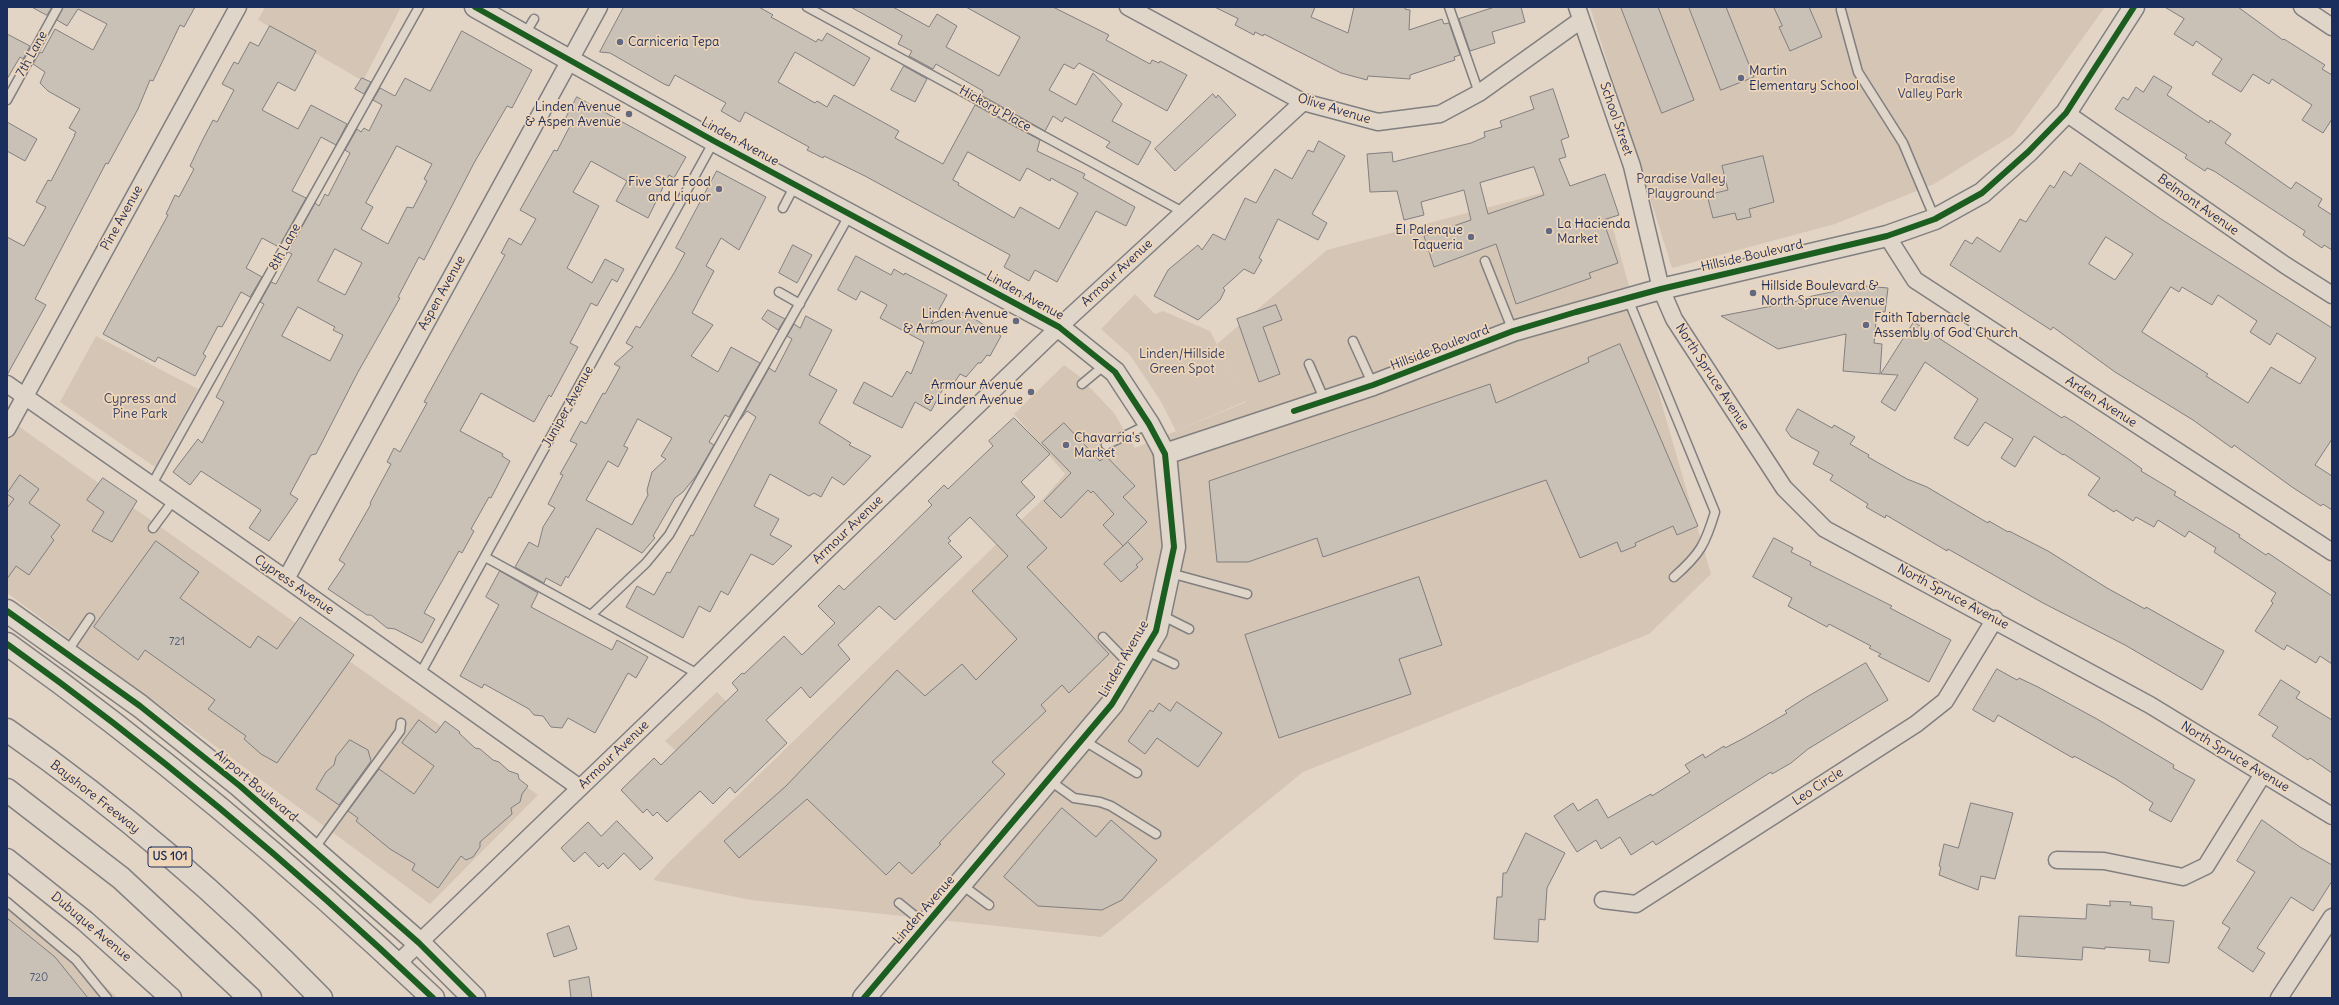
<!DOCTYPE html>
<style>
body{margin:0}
#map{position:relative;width:2339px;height:1005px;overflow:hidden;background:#e3d5c5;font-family:Delius,sans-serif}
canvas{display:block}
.frame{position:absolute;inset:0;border:8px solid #1b2f5e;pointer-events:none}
</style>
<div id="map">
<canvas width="2339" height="1005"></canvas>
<div class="frame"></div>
</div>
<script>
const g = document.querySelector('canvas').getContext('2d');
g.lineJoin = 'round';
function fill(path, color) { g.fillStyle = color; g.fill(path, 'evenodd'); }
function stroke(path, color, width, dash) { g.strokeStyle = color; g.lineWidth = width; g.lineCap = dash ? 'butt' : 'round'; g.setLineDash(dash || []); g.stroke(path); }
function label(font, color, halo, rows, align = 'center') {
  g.font = font + ' Delius,sans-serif'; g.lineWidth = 3.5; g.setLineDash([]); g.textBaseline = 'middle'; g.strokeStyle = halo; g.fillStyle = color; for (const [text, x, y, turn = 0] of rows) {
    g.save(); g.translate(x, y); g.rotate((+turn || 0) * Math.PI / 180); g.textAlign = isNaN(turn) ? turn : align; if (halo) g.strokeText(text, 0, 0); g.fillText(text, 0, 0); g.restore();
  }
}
const built = new Path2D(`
 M1590 7H2105L2013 135 1934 184 1835 224 1672 268Z
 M1599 178 1666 419 1711 574 1649 634 1303 772 1101 937 751 900 653 880 668 863 1044 498 1065 474 1014 414 1064 365 1079 376 1114 413 1135 448 1246 402 1217 344 1327 250Z
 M7 418 538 795 430 904 7 593Z
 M7 899 19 908 118 998H7Z`);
const green = new Path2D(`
 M265 7H401L363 81 258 20Z
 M1882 7H2095L2030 102 1971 156 1942 175 1846 217 1672 259 1633 138 1864 42Z
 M1135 294 1155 314 1163 311 1210 331 1246 401 1176 431 1160 400 1130 355 1101 329Z
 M96 336 198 389 155 467 60 402Z
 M717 692 727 702 676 751 665 741Z`);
const building = new Path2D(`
 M32 7H52L47 15Z
 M63 7H195L184 27 180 25 153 81 150 80 138 109 108 164 106 163 35 299 46 305 7 375V237L24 246 46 207 36 202 48 180 51 181 75 135H74L76 132 69 128 80 109 48 91 40 83 45 72 33 64 40 52 42 53 55 29 93 50 107 24 78 9 67 26 57 20Z
 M624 7H759L773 15 771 17 816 42 818 39 822 41 827 33 870 58 854 86 795 52 778 82 815 103 817 101 827 107 834 95 899 131 895 138 943 164 975 105 1040 140 1037 151 1085 174 1083 178 1135 207 1126 226 1096 211 1057 282 1035 270 1029 281 1004 267 1010 255 865 176 824 156 823 158 807 150 809 147 745 112 740 122 721 111 726 103 675 75 669 86 664 84 610 53 600 52ZM968 152 1020 181 1027 168 1050 181 1051 178 1078 193 1059 229 1020 207 1014 218 958 185 959 183 953 180Z
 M851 7H893L929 27 937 14 957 26 946 47 999 76 1020 37 966 7H1053L1109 35 1106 40 1150 64 1152 60 1159 63 1160 61 1187 75 1167 111 1079 63 1074 69 1064 64 1049 90 1076 105 1093 73 1122 104 1112 121 1151 142 1138 165 1106 147 1110 142 1065 117 1062 122 1053 116 1045 131 981 95 983 91 936 64 933 69 909 56 912 51 898 44 902 36Z
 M1215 7H1315L1311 17 1348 33 1354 7H1405V9L1410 10 1409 30 1442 19 1444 24 1449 23 1460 55 1454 57 1455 60 1410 75V79L1368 76 1367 80 1341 73 1264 34 1263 36 1255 32 1254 35 1235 25 1238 19Z
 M1495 7H1521L1525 22 1492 32 1495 43 1470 51 1459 19Z
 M1621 7H1658L1694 100 1662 113Z
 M1689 7H1726L1754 77 1721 90Z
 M1774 7H1809L1822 37 1790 51 1779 27 1782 26Z
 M2165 7H2238L2283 40 2284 39 2325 65 2322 69 2332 75V119L2323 133 2302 120 2312 105 2272 79 2269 84 2253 74 2241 92 2212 74 2222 59 2196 41 2193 46 2174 34 2184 19Z
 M270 26 316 51 295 91 278 82 262 110 298 129 311 105 347 124 336 145 321 137 292 191 306 198 279 247 262 238 246 268 262 277 250 297 241 292 222 327 218 326 203 354 206 356 195 376 158 357 155 362 103 334 168 215 166 214 175 195 179 197 194 169 190 166 202 141 213 120 217 122 234 90 222 84 234 62 238 64 250 42 258 46Z
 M462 31 532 70 512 108 507 106 474 163 424 260 419 257 398 297 400 298 358 372 316 454 311 455 290 494 298 499 269 541 249 528 261 510 201 471 190 485 173 472 198 439 202 443 224 402 216 397 264 304 260 302 271 282 276 284 292 254 288 252 315 203 319 206 325 194 328 196 350 153 345 150 357 129 361 132 364 128 369 131 382 105 373 100 380 88 395 96 405 78 430 91ZM397 146 432 164 424 179 427 181 413 208 407 207 388 244 361 229 373 207 366 203ZM335 249 362 263 345 295 318 281ZM298 307 335 327 333 330 343 335 330 361 282 336Z
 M7 34 30 46 23 59 20 57 7 79Z
 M904 66 927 79 915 102 891 90Z
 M2154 76 2172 87 2167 95 2209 123 2210 120 2231 134 2225 143 2291 189 2296 182 2322 199 2318 206 2332 215V250L2324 245 2322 248 2303 235 2305 231 2214 171 2207 168 2205 171 2185 158 2187 155 2115 109 2123 97 2128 100 2136 87 2143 92Z
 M362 78 371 82 364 94 355 89Z
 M1553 89 1569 137 1561 140 1566 157 1559 159 1570 186 1605 174 1619 215 1603 220 1618 263 1589 273 1591 278 1516 304 1496 244 1434 267 1424 236 1471 220 1464 190 1421 202 1424 215 1404 220 1397 191 1370 192 1367 154 1392 152 1393 162 1471 143 1485 137 1484 132 1502 127 1500 121 1534 109 1530 97ZM1534 167 1544 195 1488 214 1480 183Z
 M1213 94 1216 98 1218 95 1236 115 1175 171 1155 149Z
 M577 97 686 157 674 178 669 175 648 218 616 201 627 181 591 161 573 192 599 206 567 268 592 283 605 259 624 269 617 282 612 279 597 306 591 303 570 343 578 347 551 397 549 395 534 422 481 393 460 431 503 454 502 456 510 461 491 498 489 497 471 529 474 531 462 553 459 551 424 613 435 619 422 643 395 629 387 628 371 615H367L328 589 345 564 339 560 371 504 370 503 391 464 387 462 394 448 400 452 427 403 424 402 505 255 501 253 509 238 521 245 536 219 520 210 554 150 557 151 572 122 566 118Z
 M7 122 37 139 25 161 7 151Z
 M1319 141 1345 156 1312 214 1327 223 1318 240 1278 219 1259 258 1262 260 1254 274 1244 269 1223 288 1225 290 1220 300 1198 320 1154 296 1168 270 1198 245 1202 250 1213 234 1225 240 1245 198 1256 203 1275 169 1292 179 1308 150 1313 152Z
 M1763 156 1774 202 1749 209 1751 217 1737 220 1735 213 1713 218 1707 195 1728 190 1722 166Z
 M2080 163 2161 219 2332 328V439L2315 465 2332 476V510L2323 504 2321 506 2292 487 2234 445 2232 448 2193 420 2115 372 2053 327 2051 330 1950 265 1965 240 1972 244 1977 237 2000 252 2020 219 2026 222 2050 185 2054 188 2064 171 2071 176ZM2106 237 2133 254 2115 280 2089 264ZM2171 287 2179 292 2182 287 2212 305 2218 295 2257 321 2250 332 2270 345 2277 333 2316 358 2300 384 2271 367 2248 403 2206 376 2208 374 2142 332Z
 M717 171 766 197 739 250 721 238 706 266 714 271 692 313 713 325 691 356 718 372 731 347 760 363 729 417 725 415 709 442 714 445 696 476 683 492 675 498 653 536 655 538 642 553 597 528 568 578 566 576 561 586 546 578 544 583 515 567 529 542 538 547 543 527 555 508 548 504 563 475 560 474 577 444 570 441 581 421 586 424 603 393 605 394 620 367 614 364 633 347 626 343 636 326 640 328 674 273 685 253 676 248ZM638 419 672 438 661 456 666 459 652 472 647 490 648 495 632 525 586 500 608 461 618 467 628 448 624 446Z
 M793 245 812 255 797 283 779 273Z
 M856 256 891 275 894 269 904 275 905 273 947 295 931 324 964 312 1001 336 990 356 987 355 981 363H978L966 377 960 374 952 386 946 383 931 411 915 402 902 428 853 403 864 382 892 397 907 371 911 374 924 342 880 318 887 305 861 291 856 300 838 290Z
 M1841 284 1888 288 1885 312 1877 311 1874 343 1882 344 1880 374 1843 371 1846 334 1778 349 1721 316 1803 300V298L1841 290Z
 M1276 305 1282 320 1263 327 1280 374 1259 382 1237 319Z
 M768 310 785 319 778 330 762 319Z
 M806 316 832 330 809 375 837 390 819 423 851 443 849 445 871 456 844 485 832 477 821 497 814 493 809 496 770 474 754 506 779 519 770 535 792 546 773 565 751 554 728 595 721 591 710 612 699 606 683 638 626 607 637 586 654 595 667 572 670 573 691 535 693 536 756 417 747 411 740 420 769 368 775 372 792 339 787 336 794 324 800 328Z
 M1914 322 2062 418 2064 416 2074 422 2127 458 2142 469 2141 471 2176 492 2174 495 2240 535 2239 537 2266 555 2268 553 2332 596V664L2320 656 2316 663 2287 645 2284 650 2255 631 2273 603 2271 601 2276 593 2214 552 2216 548 2189 531 2185 537 2158 520 2154 527 2136 517 2133 521 2116 510 2114 512 2088 495 2100 478 2064 454 2063 455 2034 436 2015 467 2001 458 2013 439 1985 422 1968 446 1954 438 1978 399 1925 362 1895 411 1881 402 1898 375 1881 374Z
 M1620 344 1698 526 1677 535 1673 526 1635 543 1636 546 1621 552 1617 542 1580 558 1546 480 1323 557 1317 538 1248 562H1217L1209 481 1490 384 1496 403 1589 362 1588 358Z
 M1798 409 1832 428 1834 425 1855 437 1850 444 1869 455 1868 457 1907 479 1927 487 1988 523 1989 521 2008 532 2009 531 2048 551 2107 588 2145 609 2146 607 2224 651 2202 690 2125 645 2043 603 1948 549 1947 551 1886 515 1885 518 1866 507 1868 504 1830 480 1833 475 1813 464 1819 452 1791 437 1786 430Z
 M1014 418 1050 454 1021 482 1035 497 1016 515 1047 548 1027 567 1109 654 1069 693 1062 685 1041 705 1046 711 992 762 1005 774 939 843 941 844 912 874 899 862 886 875 807 799 739 858 724 841 786 786 897 670 925 696 962 664 976 680 1017 639 972 591 1008 556 970 517 948 538 951 541 948 543 962 557 895 620 879 606 838 645 850 659 810 698 801 687 766 720 787 743 735 793 730 787 713 804 700 791 667 822 657 812 653 816 647 809 643 813 621 790 654 758 661 765 738 690 732 683 742 673 744 674 784 636 802 655 835 623 818 606 839 585 844 590 886 550 932 505 928 501 944 485 948 489 993 446 989 441Z
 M1064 423 1100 461 1106 456 1135 486 1123 497 1147 522 1123 546 1103 525 1114 514 1093 491 1091 493 1088 490 1061 518 1044 501 1071 473 1042 443Z
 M20 475 39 489 29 503 60 525 51 537 54 540 29 575 16 566 7 579V508L14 499 7 494Z
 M103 478 137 501 112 542 92 531 104 512 87 500Z
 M1774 538 1793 548 1791 552 1811 562 1810 565 1892 606 1890 608 1951 640 1929 682 1878 656 1881 654 1869 648 1871 646 1829 624 1827 627 1788 606 1792 598 1753 577Z
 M156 541 199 572 180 598 250 648 258 636 277 649 300 617 354 655 277 763 261 754 244 739 246 736 208 709 215 700 145 650 138 660 94 627Z
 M1128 542 1143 559 1136 565 1138 567 1121 582 1104 564Z
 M500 571 538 593 531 607 612 650 617 640 648 657 636 678 628 673 595 733 568 718 562 728 551 727 543 716 534 715 529 709 484 684 482 688 460 676 499 605 486 597Z
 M1419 577 1442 645 1399 659 1411 694 1279 738 1245 635Z
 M1866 663 1888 700 1808 749 1791 763 1772 774 1771 772 1656 845 1653 841 1631 855 1620 837 1601 849 1596 840 1577 852 1554 816 1573 803 1578 811 1597 799 1608 818 1651 794 1652 796 1690 772 1685 765 1703 754 1705 758 1724 746 1725 748 1746 737 1787 713 1785 711 1805 698Z
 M1997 669 2017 680 2019 678 2038 687 2097 719 2174 765 2173 768 2195 780 2171 822 2149 810 2153 803 2116 779 2074 756 2073 758 1998 715 1994 722 1973 710Z
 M2281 680 2300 692 2296 698 2332 720V773L2310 758 2308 760 2272 736 2278 727 2259 715Z
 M1177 702 1222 733 1198 767 1157 738 1145 754 1128 741 1150 710 1153 712 1159 703 1170 711Z
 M419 720 436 733 445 721 460 732 459 733 475 748 480 749 493 760 499 762 509 771 518 774 519 779 528 786 522 794 520 802 511 808 512 814 480 842V847L473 857 466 860 461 856 438 888 412 870 415 864 390 849 356 821 358 818 348 811 379 769 414 794 434 766 402 743Z
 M350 740 368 750 371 761 339 805 316 789 326 772 334 765 336 757Z
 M1971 803 2013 813 1995 879 1981 876 1978 890 1939 875 1941 867 1939 866 1944 844 1958 848Z
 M1062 808 1096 837 1111 820 1157 860 1122 900 1102 910 1038 906 1004 877Z
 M2262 820 2300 847 2332 865V881L2313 911 2291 897 2257 948 2265 953 2253 972 2218 948 2230 928 2222 923 2255 872 2237 861Z
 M617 821 653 858 640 870 624 853 608 869 603 863 599 867 585 852 574 862 561 848 588 822 601 836Z
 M1526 833 1565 853 1547 888 1545 920 1539 919 1538 942 1494 939 1497 897H1502L1503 873H1506Z
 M2110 901 2131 902 2130 905 2152 907V919L2174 921 2169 963 2149 961 2150 950 2105 947V949L2083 947 2082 960 2016 956 2019 916 2086 919 2087 904 2110 906Z
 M7 918 55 957 88 998H7Z
 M569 926 577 949 554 957 547 934Z
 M589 977 592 998H571L569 981Z`);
const service = new Path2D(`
 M807 7 1183 212
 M1449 7 1479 93
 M1841 10 1858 72 1903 143 1935 219
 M525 34 534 19
 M7 100 58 7
 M783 208 795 185
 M1485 261 1513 331
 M779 292 800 304
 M1628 299 1715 512C1705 545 1700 554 1674 577
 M1353 341 1373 385
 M1309 364 1325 401
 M1082 384 1106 364
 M1106 445 1149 424
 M151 486 419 7
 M153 528 173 501
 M485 557 698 674
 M1170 573 1247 594
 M591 615 646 563 669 535 850 214
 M1161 615 1189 629
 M1103 637 1133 668
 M1145 650 1174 664
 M67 652 90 618
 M420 674 714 141
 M1083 740 1137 773
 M1049 780 1074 798 1100 802 1111 806 1156 834
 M314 849 400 731 401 723
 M962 885 989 905
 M7 902 76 960 107 998
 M899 903 925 924`);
const minor = new Path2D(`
 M1128 7 1303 102 1378 122 1440 114 1479 93 1581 20
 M1577 7 1632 166 1661 289 1674 319 1784 488 1825 529 2150 705 2332 816
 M2302 7 2332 27
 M2066 113 2285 265 2332 295
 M1887 236 1915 280 2332 552
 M7 384 286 579 580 788
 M7 429 238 7
 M286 579 599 7
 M2057 860 2104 861 2183 877 2206 866 2263 774
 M1603 900 1636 904 1916 724 1945 701 1995 619
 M397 964 1059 327 1303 102
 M2279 998 2332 917`);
const tertiary = new Path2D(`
 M475 7 714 141 1059 327 1115 372 1149 424 1165 454 1373 385 1513 331 1661 289 1887 236 1935 219 1982 193 2028 152 2066 113 2134 7
 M7 859 85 921 171 998`);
const secondary = new Path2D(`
 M864 998 1112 704 1156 631 1174 547 1165 454`);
const primary = new Path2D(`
 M7 611 140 706 240 786 419 943 474 998
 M7 644C157 751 299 871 433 998`);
const motorway = new Path2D(`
 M7 730C120 809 225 899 321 998
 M7 790 121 878 250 998`);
const cycleway = new Path2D(`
 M475 7 714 141 1059 327 1115 372 1149 424 1165 454 1174 547 1156 631 1112 704 864 998
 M1294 411 1373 385 1513 331 1576 312 1661 289 1887 236 1935 219 1982 193 2028 152 2066 113 2134 7
 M7 611 140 706 240 786 419 943 474 998
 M7 644C157 751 299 871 433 998`);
const markers = [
 [620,42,4,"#616982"],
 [1741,78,4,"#616982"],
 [629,114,4,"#616982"],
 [719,189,4,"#616982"],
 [1549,231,4,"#616982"],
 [1471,237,4,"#616982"],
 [1753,293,4,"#616982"],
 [1016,321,4,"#616982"],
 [1866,325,4,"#616982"],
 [1031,392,4,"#616982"],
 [1066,445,4,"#616982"]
];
const numberNames = [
 ["721",177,642],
 ["720",39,978]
];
const shields = [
 [170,857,44]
];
const shieldNames = [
 ["US 101",170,857]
];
const poiNames = [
 ["Carniceria Tepa",628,42],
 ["Martin",1749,71],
 ["Elementary School",1749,86],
 ["Linden Avenue",621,107,"right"],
 ["& Aspen Avenue",621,122,"right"],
 ["Five Star Food",711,182,"right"],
 ["and Liquor",711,197,"right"],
 ["La Hacienda",1557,224],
 ["Market",1557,239],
 ["El Palenque",1463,230,"right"],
 ["Taqueria",1463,245,"right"],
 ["Hillside Boulevard &",1761,286],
 ["North Spruce Avenue",1761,301],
 ["Linden Avenue",1008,314,"right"],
 ["& Armour Avenue",1008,329,"right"],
 ["Faith Tabernacle",1874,318],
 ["Assembly of God Church",1874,333],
 ["Armour Avenue",1023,385,"right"],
 ["& Linden Avenue",1023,400,"right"],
 ["Chavarria's",1074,438],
 ["Market",1074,453]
];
const streetNames = [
 ["7th Lane",32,54,-61],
 ["Hickory Place",995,109,29],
 ["Olive Avenue",1334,109,17],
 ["School Street",1616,119,71],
 ["Linden Avenue",740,142,29],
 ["Belmont Avenue",2198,205,35],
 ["Pine Avenue",122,218,-61],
 ["8th Lane",285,247,-61],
 ["Hillside Boulevard",1752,256,-13],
 ["Armour Avenue",1117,273,-43],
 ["Aspen Avenue",442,293,-61],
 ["Linden Avenue",1025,296,29],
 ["Hillside Boulevard",1440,348,-21],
 ["North Spruce Avenue",1712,377,57],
 ["Arden Avenue",2101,402,33],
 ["Juniper Avenue",568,407,-61],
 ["Armour Avenue",848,530,-44],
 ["Cypress Avenue",294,585,35],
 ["North Spruce Avenue",1953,597,28],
 ["Linden Avenue",1124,659,-60],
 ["Armour Avenue",614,755,-44],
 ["North Spruce Avenue",2235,757,31],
 ["Airport Boulevard",256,786,40],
 ["Leo Circle",1818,787,-33],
 ["Bayshore Freeway",95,797,38],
 ["Linden Avenue",924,910,-49],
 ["Dubuque Avenue",91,927,40]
];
const parkNames = [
 ["Paradise",1930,79],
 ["Valley Park",1930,94],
 ["Paradise Valley",1681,179],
 ["Playground",1681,194],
 ["Linden/Hillside",1182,354],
 ["Green Spot",1182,369],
 ["Cypress and",140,399],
 ["Pine Park",140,414]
];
fill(built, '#d5c5b4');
fill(green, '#d5c5b5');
fill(building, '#c9c0b6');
stroke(building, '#817f80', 1);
stroke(service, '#817f80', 11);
stroke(minor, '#817f80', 19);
stroke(tertiary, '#817f80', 23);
stroke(secondary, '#817f80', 25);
stroke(primary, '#817f80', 25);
stroke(motorway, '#817f80', 25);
stroke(service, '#dfd5c9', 8);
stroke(minor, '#dfd5c9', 16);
stroke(tertiary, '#dfd5c9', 20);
stroke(secondary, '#dfd5c9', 22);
stroke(primary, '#dfd5c9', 22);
stroke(motorway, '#dfd5c9', 22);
stroke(cycleway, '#1b5e20', 6);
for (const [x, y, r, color] of markers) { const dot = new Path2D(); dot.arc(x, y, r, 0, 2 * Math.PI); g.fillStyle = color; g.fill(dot); stroke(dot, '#f0d6b8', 1.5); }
label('11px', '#465374', null, numberNames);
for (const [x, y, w] of shields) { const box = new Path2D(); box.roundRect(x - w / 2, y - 10, w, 20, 3); g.fillStyle = '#f0d6b8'; g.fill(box); stroke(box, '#1b2f5e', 1); }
label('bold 12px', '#1b2f5e', null, shieldNames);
label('13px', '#1b2f5e', '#f0d6b8', poiNames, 'left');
label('13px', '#1b2f5e', '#f0d6b8', streetNames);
label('13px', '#36446a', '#f0d6b8', parkNames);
</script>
